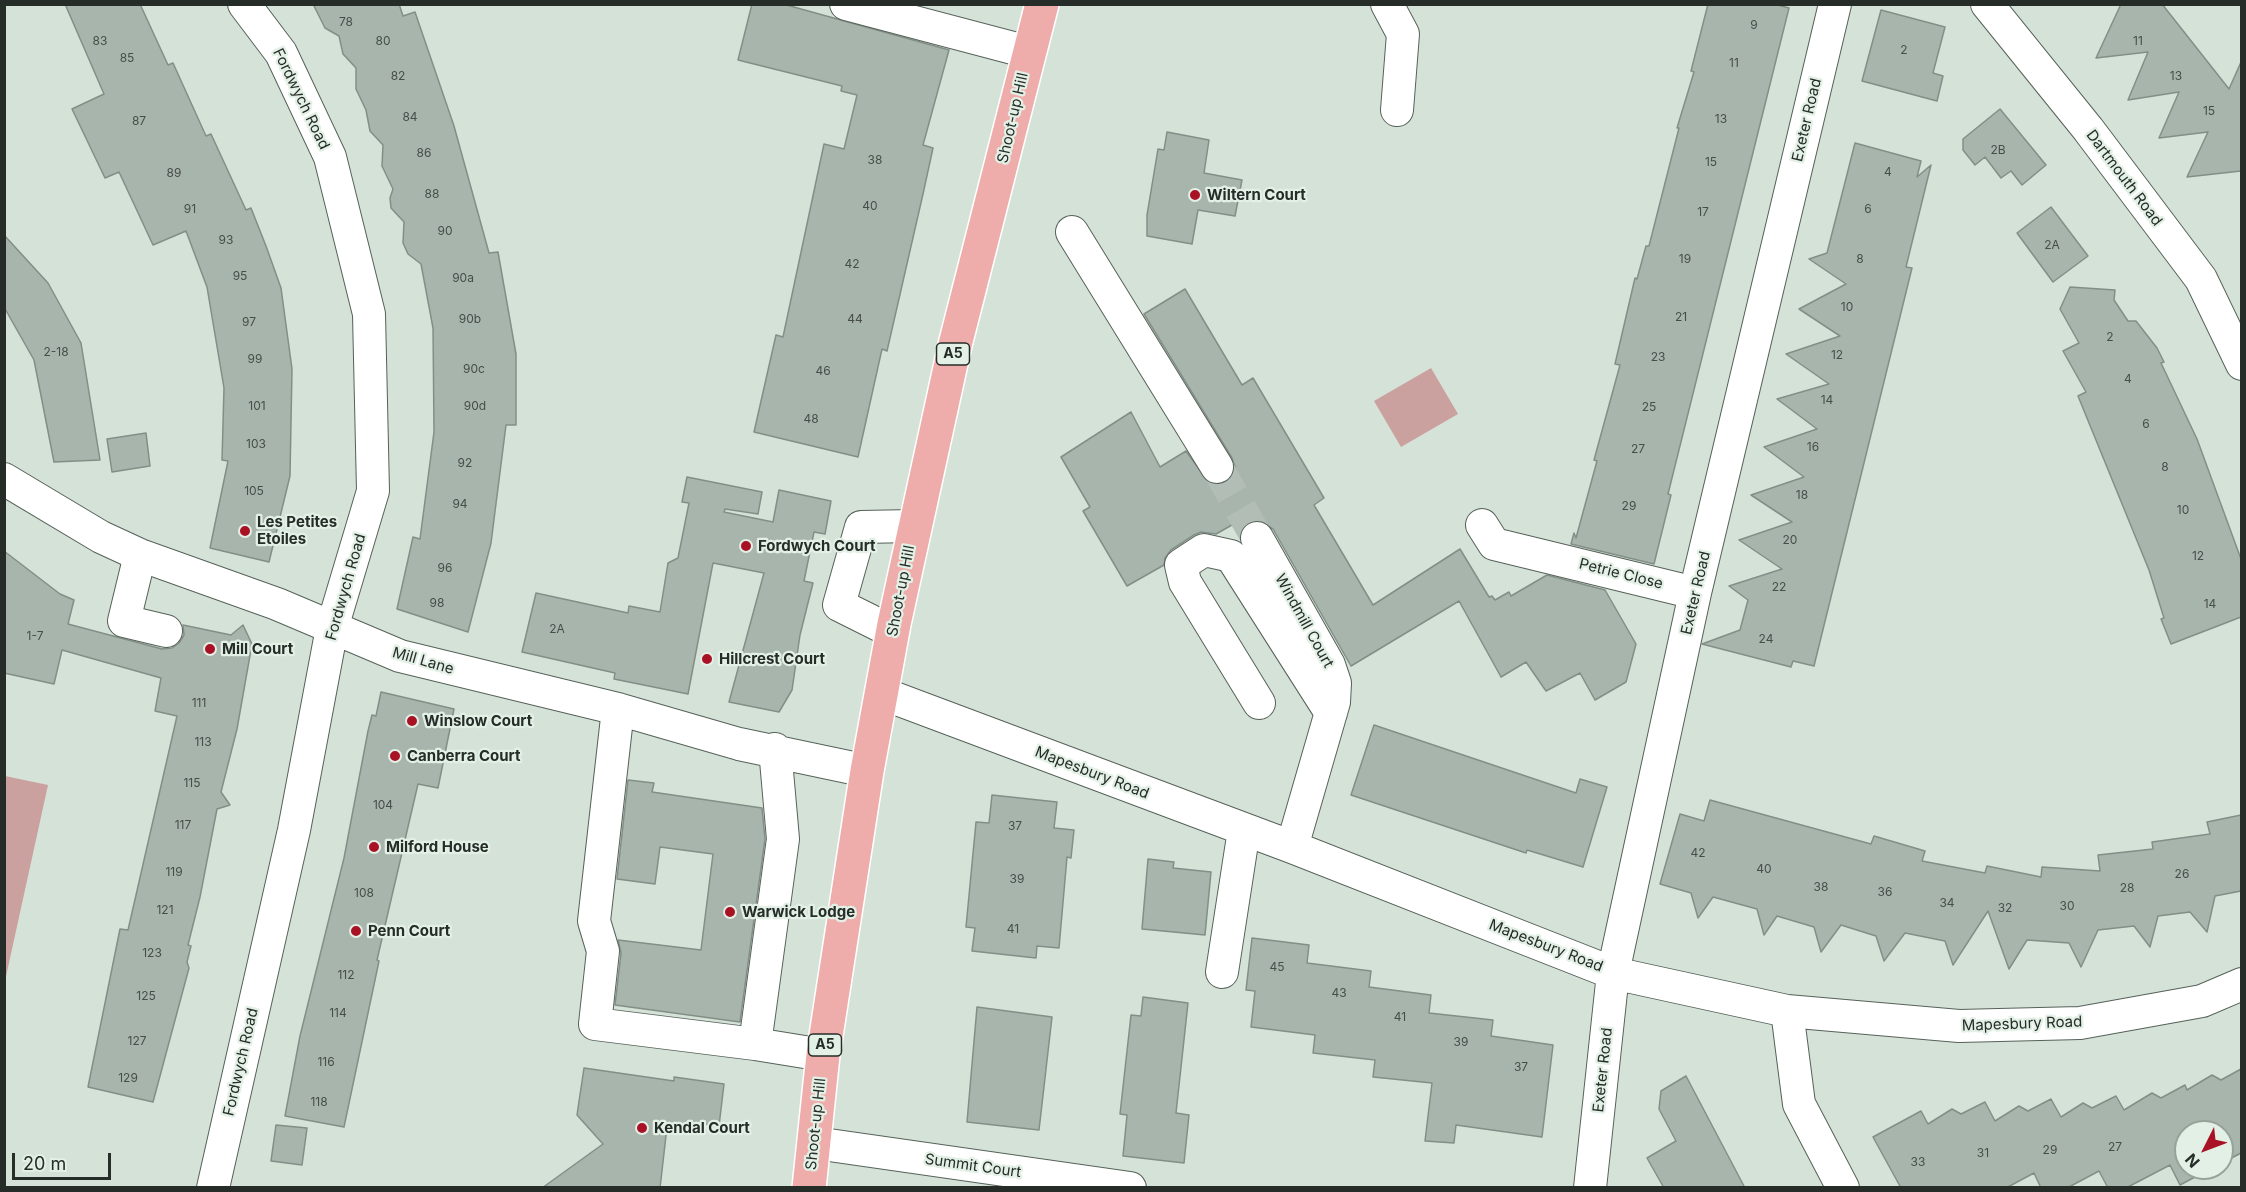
<!DOCTYPE html>
<style>
body{margin:0}
#map{position:relative;width:2246px;height:1192px;overflow:hidden;background:#d5e2d8;font-family:Inter,sans-serif}
canvas{display:block}
.frame{position:absolute;inset:0;border:6px solid #262c28;pointer-events:none}
.north{position:absolute;left:2174px;top:1120px;width:60px;height:60px;box-sizing:border-box;background:#e2f0e5;border:2px solid #97a299;border-radius:50%;rotate:228deg;font-size:16px;font-weight:700;line-height:24px;text-align:center;color:#262c28}
.north::after{content:'';display:block;margin:auto;width:21px;height:27px;background:#a91225;clip-path:polygon(50% 0,100% 100%,50% 72%,0 100%)}
.scale{position:absolute;left:12px;top:1153px;width:99px;height:27px;box-sizing:border-box;border:3px solid #262c28;border-top:0;padding-left:8px;font-size:18px;line-height:21px;white-space:nowrap;color:#262c28;-webkit-text-stroke:4px #e2f0e5;paint-order:stroke}
</style>
<div id="map">
<canvas width="2246" height="1192"></canvas>
<div class="frame"></div>
<div class="north">N</div>
<div class="scale">20 m</div>
</div>
<script>
const g = document.querySelector('canvas').getContext('2d');
g.lineJoin = 'round';
function fill(path, color) { g.fillStyle = color; g.fill(path, 'evenodd'); }
function stroke(path, color, width, dash) { g.strokeStyle = color; g.lineWidth = width; g.lineCap = dash ? 'butt' : 'round'; g.setLineDash(dash || []); g.stroke(path); }
function label(font, color, halo, rows, align = 'center') {
  g.font = font + ' Inter,sans-serif'; g.lineWidth = 4.5; g.setLineDash([]); g.textBaseline = 'middle'; g.strokeStyle = halo; g.fillStyle = color; for (const [text, x, y, turn = 0] of rows) {
    g.save(); g.translate(x, y); g.rotate((+turn || 0) * Math.PI / 180); g.textAlign = isNaN(turn) ? turn : align; if (halo) g.strokeText(text, 0, 0); g.fillText(text, 0, 0); g.restore();
  }
}
const green = new Path2D(`
 M1431 368 1458 414 1401 447 1374 401Z
 M5 776 48 785 5 981 4 776Z`);
const building = new Path2D(`
 M65 4H140L168 65 173 63 206 136 211 134 246 210 251 208 266 246 281 288 292 369 290 476 269 562 210 548 228 461 222 460 224 388 207 287 186 231 153 245 119 172 105 178 72 109 104 94Z
 M313 4H399L403 16 415 12 454 126 489 253 498 252 516 354V425H506L491 543 468 632 397 609 413 537 420 539 434 432 433 328 421 264 408 254 403 243 404 222 391 208 390 198 393 189 382 166 383 145 370 131 366 110 356 89V68L343 54 339 36 325 28Z
 M752 4H783L949 50 923 145 933 148 923 194 887 351 882 349 858 457 754 432 776 335 783 337 824 144 844 149 857 95 841 91 842 86 738 60Z
 M1708 4H1774L1789 8 1668 494 1671 495 1654 564 1571 544 1574 533 1576 538 1597 461 1594 460 1620 365 1615 364 1635 278 1637 279 1646 246H1649L1679 128H1677L1694 72 1691 71Z
 M2121 4H2162L2229 89 2241 62V171L2187 177 2208 132 2159 138 2179 92 2128 100 2148 52 2096 58Z
 M1881 10 1945 27 1933 73 1943 76 1937 101 1862 81Z
 M2000 109 2046 165 2022 185 2011 171 2001 178 1985 157 1975 165 1963 150V139Z
 M1167 132 1209 140 1204 173 1242 180 1235 216 1198 210 1192 244 1147 236V215L1158 149 1164 150Z
 M1855 143 1921 161 1917 177 1931 165 1906 267 1912 268 1814 666 1793 661 1791 667 1702 644 1740 630 1748 600 1729 586 1782 569 1739 540 1792 522 1751 495 1804 477 1764 447 1817 429 1777 399 1829 384 1786 354 1840 336 1799 309 1846 284 1809 259 1827 253Z
 M2051 207 2088 256 2053 282 2017 233Z
 M4 235 48 283 81 343 100 460 54 462 34 360 4 307Z
 M2070 287 2115 290 2114 300 2128 321H2136L2157 348 2164 362 2161 363 2197 439 2241 559V617L2171 644 2161 619 2164 618 2149 570 2078 396 2086 392 2063 351 2079 343 2060 309Z
 M1185 289 1242 385 1253 378 1324 498 1314 505 1373 605 1460 549 1489 597 1492 596 1495 600 1509 592 1511 596 1547 575 1605 590 1636 644 1626 682 1595 700 1580 673 1546 691 1526 662 1501 677 1459 601 1351 666 1273 529 1260 521 1255 512 1216 534 1201 532 1194 535 1171 550 1165 558 1164 565 1127 586 1083 511 1090 507 1061 457 1131 412 1160 467 1186 451 1209 483 1218 485 1226 483 1233 476 1235 467 1232 458 1144 314Z
 M146 433 150 466 112 472 107 439Z
 M687 477 762 492 758 514 725 509 724 512 773 522 779 490 831 501 825 534 814 532 804 581 813 583 800 635 792 690 779 712 729 702 764 573 713 563 688 694 614 679 615 673 522 652 536 593 628 613 629 606 660 612 668 563 678 558 689 503 682 502Z
 M4 551 60 594 74 600 68 624 162 649 172 648 179 643 184 635 183 625 231 635 243 625 252 644 237 729 221 792 230 805 217 809 200 897 188 945 191 946 187 962 189 968 153 1102 88 1087 120 929 128 930 177 716 155 711 161 678 62 650 54 684 4 673Z
 M381 692 454 709 438 788 418 784 377 960 379 961 344 1127 285 1116 300 1036 344 858 368 731 372 715 376 716Z
 M1374 725 1576 793 1580 779 1607 787 1583 867 1527 850 1526 853 1351 795Z
 M628 780 654 783 652 792 762 808 765 839 740 1022 615 1005 621 953 618 940 701 950 713 854 660 847 655 884 617 879Z
 M992 795 1057 802 1054 828 1074 830 1071 858 1067 857 1059 948 1037 946 1036 958 972 951 975 928 966 927 976 822 989 823Z
 M1710 800 1871 844 1874 836 1925 851 1922 861 1985 873 1987 866 2041 877 2042 867 2100 871 2098 855 2153 849 2152 842 2210 834 2207 822 2241 815V891L2215 896 2207 932 2190 912 2158 916 2150 947 2134 926 2098 930 2081 967 2069 943 2027 940 2009 969 1988 911 1953 965 1945 941 1905 933 1884 961 1876 936 1841 925 1821 952 1814 927 1777 916 1764 935 1757 909 1713 897 1698 918 1691 893 1660 884 1680 814 1704 821Z
 M1148 859 1174 862 1173 868 1211 872 1205 935 1142 929Z
 M1252 938 1309 945 1307 963 1371 971 1369 987 1431 995 1429 1013 1493 1020 1491 1036 1553 1045 1542 1137 1456 1125 1454 1143 1425 1141 1432 1083 1373 1077 1375 1060 1313 1053 1315 1035 1251 1027 1255 991 1246 990Z
 M1143 997 1188 1003 1176 1113 1189 1115 1184 1163 1123 1156 1127 1115 1120 1114 1131 1015 1141 1016Z
 M977 1007 1052 1017 1039 1130 967 1122Z
 M584 1068 674 1081V1077L724 1084 719 1126 699 1123 695 1128 667 1127 660 1188H542L603 1144 577 1115Z
 M2241 1069V1153L2222 1163V1132H2186V1168H2212L2180 1185 2170 1165 2126 1188H2108L2099 1171 2067 1188H2041L2034 1173 2006 1188H1901L1873 1137 1921 1111 1928 1124 1952 1109 1961 1114 1985 1102 1995 1121 2019 1106 2028 1111 2051 1099 2061 1117 2083 1103 2092 1108 2116 1096 2124 1110 2152 1093 2161 1098 2185 1085 2187 1090 2212 1075 2221 1080Z
 M1686 1076 1745 1188H1664L1647 1158 1676 1141 1659 1109 1661 1091Z
 M276 1125 307 1128 302 1165 271 1161Z`);
const minorTunnel = new Path2D(`
 M1217 467 1257 538`);
const minor = new Path2D(`
 M846 4 1028 52
 M1387 4 1403 34 1397 110
 M1987 4 2088 129 2201 279 2242 364
 M1072 232 1217 467
 M4 479 101 537 140 555 277 604 400 656 618 709 739 744 867 771
 M1482 525 1494 544 1695 593
 M1257 538 1329 665 1335 683 1334 702 1292 847
 M140 555 124 621 166 631
 M893 632 839 605 861 527 914 526
 M881 693 1292 847 1613 973 1787 1011 1959 1026 2080 1023 2202 1001 2242 984
 M1259 703 1185 582 1181 565 1204 550 1231 556 1331 713
 M618 709 594 921 603 951 595 1024 755 1044 783 839 775 749
 M1222 972 1244 830
 M1787 1011 1799 1104 1843 1188
 M755 1044 823 1055
 M815 1143 1130 1188
 M213 1188 294 830 332 628 373 491 369 314 330 157 281 53 244 4
 M1590 1188 1613 973 1695 593 1835 4`);
const major = new Path2D(`
 M809 1188 823 1055 867 771 894 624 955 345 1042 4`);
const markers = [
 [1195,195,6,"#a91225"],
 [245,531,6,"#a91225"],
 [746,546,6,"#a91225"],
 [210,649,6,"#a91225"],
 [707,659,6,"#a91225"],
 [412,721,6,"#a91225"],
 [395,756,6,"#a91225"],
 [374,847,6,"#a91225"],
 [730,912,6,"#a91225"],
 [356,931,6,"#a91225"],
 [642,1128,6,"#a91225"]
];
const numberNames = [
 ["78",346,22],
 ["9",1754,25],
 ["83",100,41],
 ["80",383,41],
 ["11",2138,41],
 ["2",1904,50],
 ["85",127,58],
 ["11",1734,63],
 ["82",398,76],
 ["13",2176,76],
 ["15",2209,111],
 ["84",410,117],
 ["13",1721,119],
 ["87",139,121],
 ["2B",1998,150],
 ["86",424,153],
 ["38",875,160],
 ["15",1711,162],
 ["4",1888,172],
 ["89",174,173],
 ["88",432,194],
 ["40",870,206],
 ["91",190,209],
 ["6",1868,209],
 ["17",1703,212],
 ["90",445,231],
 ["93",226,240],
 ["2A",2052,245],
 ["19",1685,259],
 ["8",1860,259],
 ["42",852,264],
 ["95",240,276],
 ["90a",463,278],
 ["10",1847,307],
 ["21",1681,317],
 ["90b",470,319],
 ["44",855,319],
 ["97",249,322],
 ["2",2110,337],
 ["2-18",56,352],
 ["12",1837,355],
 ["23",1658,357],
 ["99",255,359],
 ["90c",474,369],
 ["46",823,371],
 ["4",2128,379],
 ["14",1827,400],
 ["101",257,406],
 ["90d",475,406],
 ["25",1649,407],
 ["48",811,419],
 ["6",2146,424],
 ["103",256,444],
 ["16",1813,447],
 ["27",1638,449],
 ["92",465,463],
 ["8",2165,467],
 ["105",254,491],
 ["18",1802,495],
 ["94",460,504],
 ["29",1629,506],
 ["10",2183,510],
 ["20",1790,540],
 ["12",2198,556],
 ["96",445,568],
 ["22",1779,587],
 ["98",437,603],
 ["14",2210,604],
 ["2A",557,629],
 ["1-7",35,636],
 ["24",1766,639],
 ["111",199,703],
 ["113",203,742],
 ["115",192,783],
 ["104",383,805],
 ["117",183,825],
 ["37",1015,826],
 ["42",1698,853],
 ["40",1764,869],
 ["119",174,872],
 ["26",2182,874],
 ["39",1017,879],
 ["38",1821,887],
 ["28",2127,888],
 ["36",1885,892],
 ["108",364,893],
 ["34",1947,903],
 ["30",2067,906],
 ["32",2005,908],
 ["121",165,910],
 ["41",1013,929],
 ["123",152,953],
 ["45",1277,967],
 ["112",346,975],
 ["43",1339,993],
 ["125",146,996],
 ["114",338,1013],
 ["41",1400,1017],
 ["127",137,1041],
 ["39",1461,1042],
 ["116",326,1062],
 ["37",1521,1067],
 ["129",128,1078],
 ["118",319,1102],
 ["27",2115,1147],
 ["29",2050,1150],
 ["31",1983,1153],
 ["33",1918,1162]
];
const shields = [
 [953,354,33],
 [825,1045,33]
];
const shieldNames = [
 ["A5",953,354],
 ["A5",825,1045]
];
const streetNames = [
 ["Fordwych Road",301,99,64],
 ["Shoot-up Hill",1013,118,-77],
 ["Exeter Road",1807,120,-77],
 ["Dartmouth Road",2124,178,53],
 ["Petrie Close",1621,574,14],
 ["Fordwych Road",346,587,-74],
 ["Shoot-up Hill",901,591,-79],
 ["Exeter Road",1696,593,-77],
 ["Windmill Court",1304,621,61],
 ["Mill Lane",423,661,16],
 ["Mapesbury Road",1092,773,21],
 ["Mapesbury Road",1546,946,21],
 ["Mapesbury Road",2022,1024,-2],
 ["Fordwych Road",241,1062,-77],
 ["Exeter Road",1603,1070,-84],
 ["Shoot-up Hill",816,1124,-84],
 ["Summit Court",973,1166,8]
];
const poiNames = [
 ["Wiltern Court",1207,195],
 ["Les Petites",257,522],
 ["Etoiles",257,539],
 ["Fordwych Court",758,546],
 ["Mill Court",222,649],
 ["Hillcrest Court",719,659],
 ["Winslow Court",424,721],
 ["Canberra Court",407,756],
 ["Milford House",386,847],
 ["Warwick Lodge",742,912],
 ["Penn Court",368,931],
 ["Kendal Court",654,1128]
];
fill(green, '#caa19f');
fill(building, '#a8b5ac');
stroke(building, '#838f86', 1.5);
stroke(minorTunnel, '#b2beb5', 32, [32, 16]);
stroke(minor, '#566259', 34);
stroke(major, '#fff', 36);
stroke(minor, '#fff', 32);
stroke(major, '#eeadab', 33);
for (const [x, y, r, color] of markers) { const dot = new Path2D(); dot.arc(x, y, r, 0, 2 * Math.PI); g.fillStyle = color; g.fill(dot); stroke(dot, '#e2f0e5', 2); }
label('12px', '#464e49', null, numberNames);
for (const [x, y, w] of shields) { const box = new Path2D(); box.roundRect(x - w / 2, y - 11, w, 22, 4.5); g.fillStyle = '#e2f0e5'; g.fill(box); stroke(box, '#262c28', 1.5); }
label('bold 14px', '#262c28', null, shieldNames);
label('15px', '#262c28', '#e2f0e5', streetNames);
label('bold 15px', '#262c28', '#e2f0e5', poiNames, 'left');
</script>
